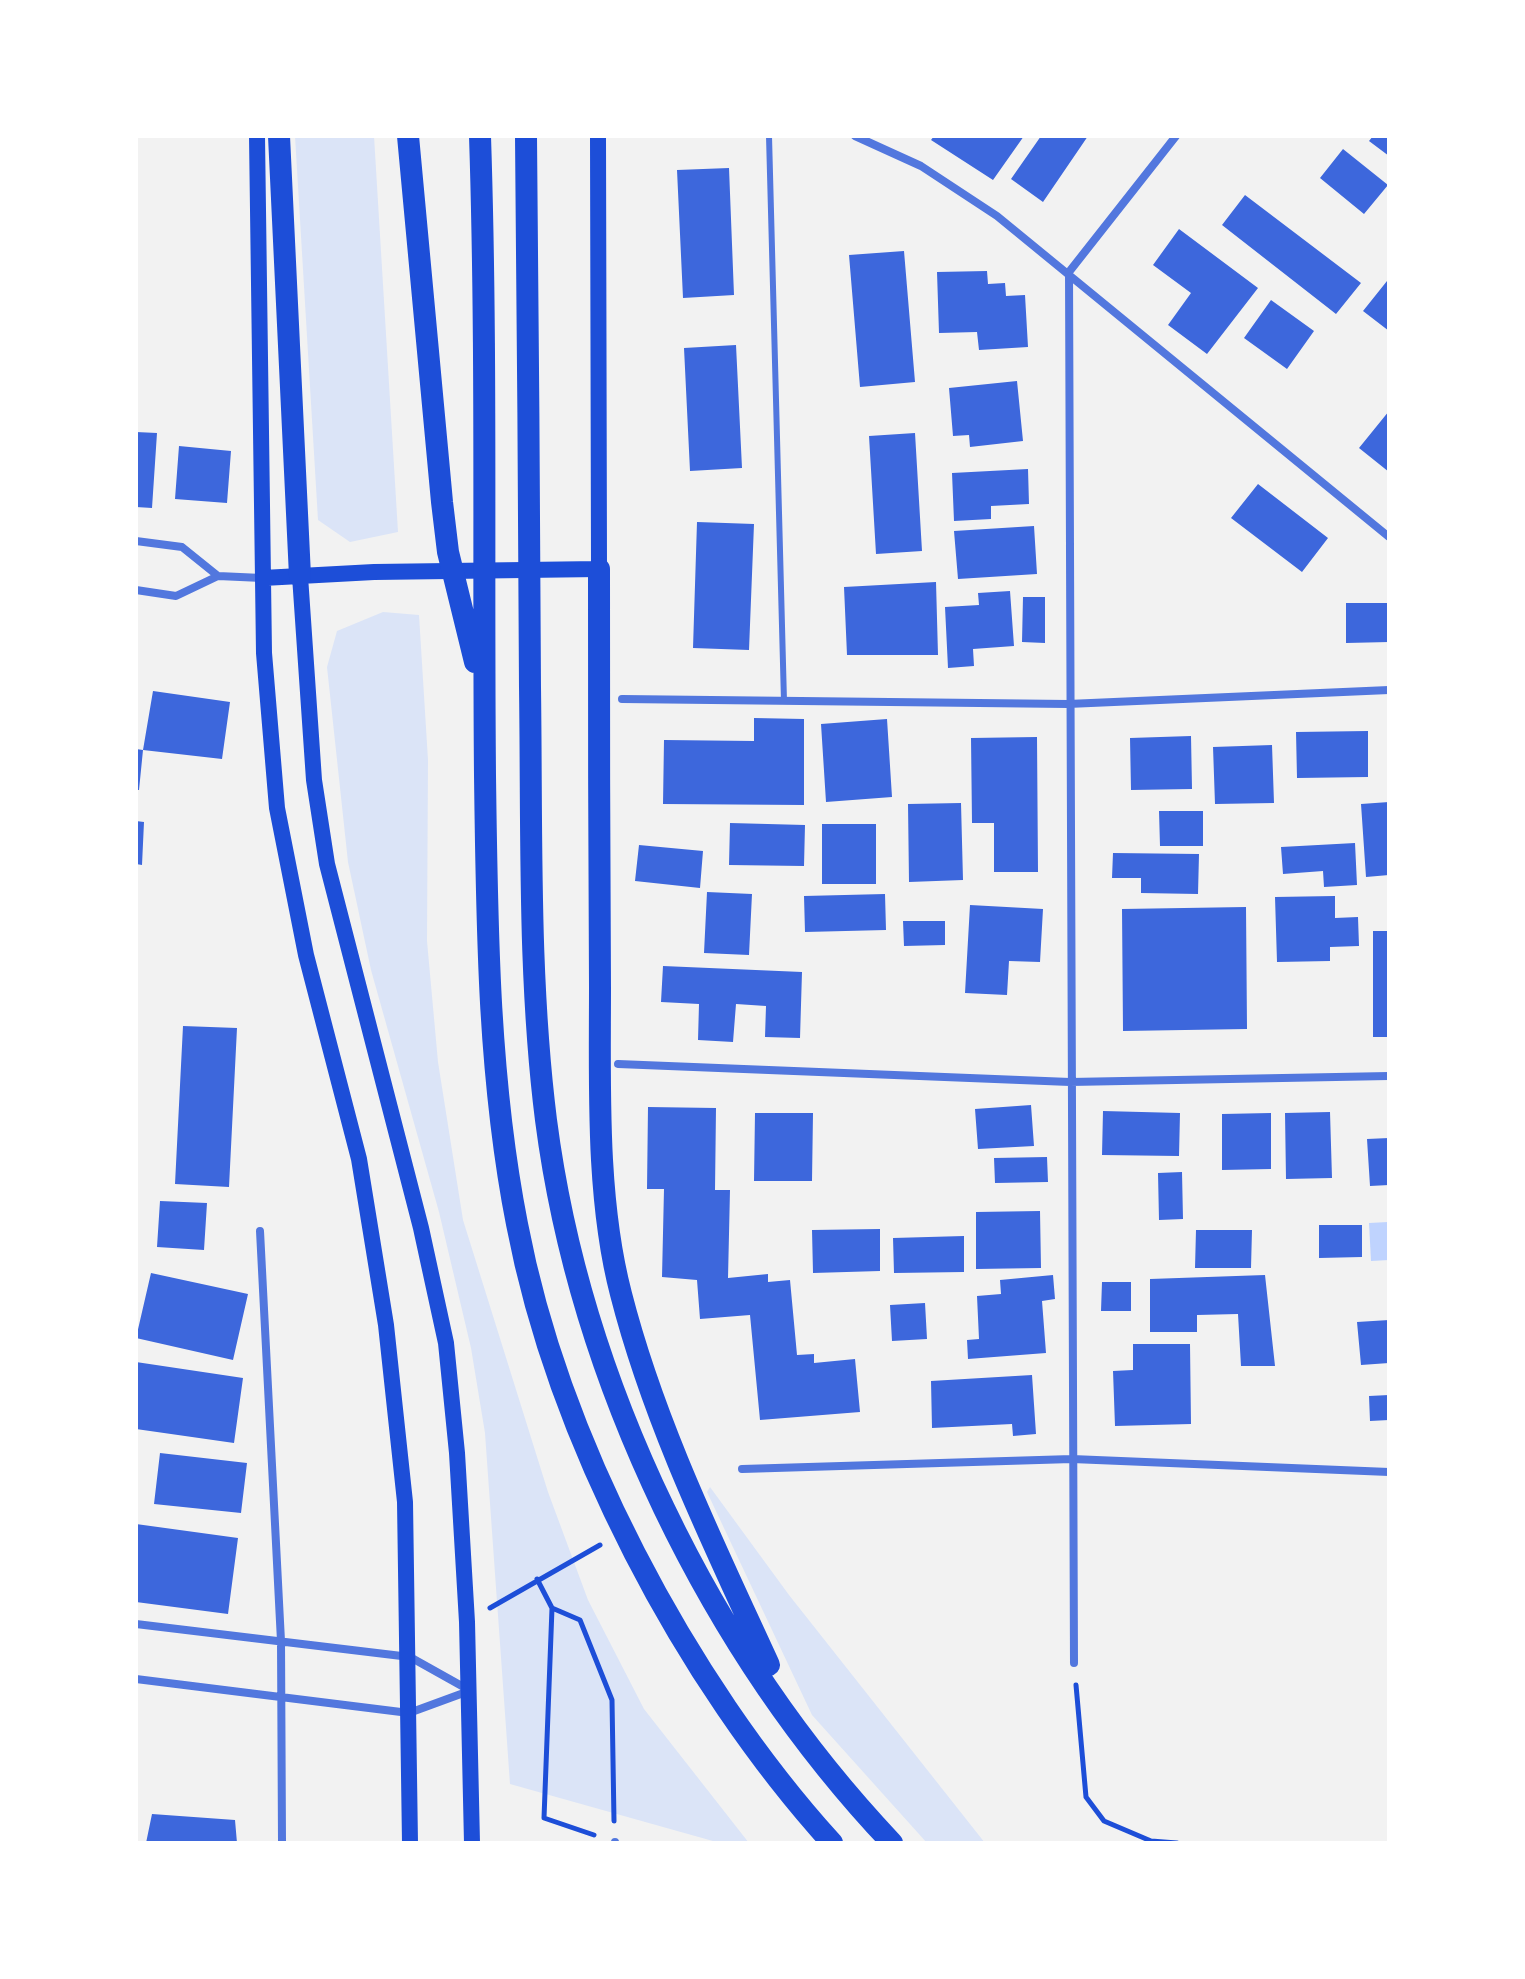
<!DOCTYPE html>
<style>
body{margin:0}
#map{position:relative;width:1525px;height:1979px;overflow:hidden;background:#f2f2f2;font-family:Figtree,sans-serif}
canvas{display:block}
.frame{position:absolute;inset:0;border:138px solid #fff;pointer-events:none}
</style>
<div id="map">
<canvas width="1525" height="1979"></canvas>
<div class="frame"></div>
</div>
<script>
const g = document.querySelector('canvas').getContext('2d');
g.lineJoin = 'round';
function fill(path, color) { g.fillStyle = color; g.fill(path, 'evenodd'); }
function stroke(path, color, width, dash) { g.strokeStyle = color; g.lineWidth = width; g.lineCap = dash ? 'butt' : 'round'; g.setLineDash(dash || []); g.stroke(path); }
const green = new Path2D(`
 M295 136H374L398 532 350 542 318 520Z
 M383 612 419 615 428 760 427 941 438 1062 463 1220 548 1492 588 1600 644 1709 749 1843H720L510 1784 485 1433 471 1348 439 1212 371 970 348 862 327 667 337 631Z
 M710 1487 789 1595 985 1843H927L812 1715 707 1492Z`);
const water = new Path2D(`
 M1388 1222 1389 1260 1371 1261 1369 1223Z`);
const building = new Path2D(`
 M934 136H1024L993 180 931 140Z
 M1041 136H1088L1043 202 1011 179Z
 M1373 136H1389V156L1369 141Z
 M1343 149 1388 185 1364 214 1320 178Z
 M729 168 734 295 683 298 677 170Z
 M1245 195 1361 283 1336 314 1222 225Z
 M1179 229 1258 288 1207 354 1168 325 1191 293 1153 265Z
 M904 251 915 382 860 387 849 255Z
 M987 271 988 284 1005 283 1006 296 1025 295 1028 347 979 350 977 332 939 333 937 272Z
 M1387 281 1389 283V331L1363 311Z
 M1271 300 1314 331 1287 369 1244 338Z
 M736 345 742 468 690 471 684 348Z
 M1017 381 1023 441 970 447 969 435 953 436 949 388Z
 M1389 411V472L1359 448Z
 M136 432 157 433 152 508 136 507Z
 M915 433 922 551 876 554 869 436Z
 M179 446 231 451 227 503 175 499Z
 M1028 469 1029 504 991 506V519L954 521 952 473Z
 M1258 484 1328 538 1302 572 1231 518Z
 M697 522 754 524 749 650 693 648Z
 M1034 526 1037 574 958 579 954 531Z
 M936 582 938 655H847L844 587Z
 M1010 591 1014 646 973 649 974 666 948 668 945 607 979 605 978 593Z
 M1023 597H1045V643L1022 642Z
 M1346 603H1389V642L1346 643Z
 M153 691 230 702 222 759 143 750Z
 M754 718 804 719V805L663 804 664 740 754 741Z
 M887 719 892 797 826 802 821 724Z
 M1368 731V777L1297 778 1296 732Z
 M1191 736 1192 789 1131 790 1130 738Z
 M1037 737 1038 872H994V823H972L971 738Z
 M1272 745 1274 803 1215 804 1213 747Z
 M136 749 143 750 139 790H136Z
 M1389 802V875L1366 877 1361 804Z
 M961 803 963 880 909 882 908 804Z
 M1159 811H1203V846H1160Z
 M136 821 144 822 142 865 136 864Z
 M730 823 805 825 804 866 729 865Z
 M822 824H876V884H822Z
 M1355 843 1357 885 1324 887 1323 871 1283 874 1281 847Z
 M639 845 703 851 700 888 635 881Z
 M1113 853 1199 854 1198 894 1141 893V878H1112Z
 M707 892 752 894 749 955 704 953Z
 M885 894 886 930 805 932 804 896Z
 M1335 896V918L1358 917 1359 946 1330 947V961L1277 962 1275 897Z
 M970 905 1043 909 1040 962 1009 961 1007 995 965 993Z
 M1246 907 1247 1029 1123 1031 1122 909Z
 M903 921H945V945L904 946Z
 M1373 931H1389V1037H1373Z
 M663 966 802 972 800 1038 765 1037 766 1006 736 1004 733 1042 698 1040 699 1004 661 1002Z
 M183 1026 237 1028 229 1187 175 1184Z
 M1031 1105 1034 1146 978 1149 975 1109Z
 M648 1107 716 1108 715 1190H730L728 1278 768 1274V1282L790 1280 797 1355 814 1354V1363L855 1359 860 1412 760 1420 750 1315 700 1319 697 1280 662 1277 664 1189H647Z
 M1103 1111 1180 1113 1179 1156 1102 1155Z
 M1330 1112 1332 1178 1286 1179 1285 1113Z
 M755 1113H813L812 1181H754Z
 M1271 1113V1169L1222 1170V1114Z
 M1389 1138V1185L1370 1186 1367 1139Z
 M1047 1157 1048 1182 995 1183 994 1158Z
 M1182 1172 1183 1219 1159 1220 1158 1173Z
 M160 1201 207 1203 204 1250 157 1247Z
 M1040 1211 1041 1268 976 1269V1212Z
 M1319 1225H1362V1257L1319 1258Z
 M880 1229V1271L813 1273 812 1230Z
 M1196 1230H1252L1251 1268H1195Z
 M964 1236V1272L894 1273 893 1238Z
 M151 1273 248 1294 233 1360 136 1338Z
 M1053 1275 1055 1299 1042 1301 1046 1353 968 1359 967 1340 979 1339 977 1296 1001 1294 1000 1280Z
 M1265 1275 1275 1366H1241L1238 1314 1197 1315V1332H1150V1279Z
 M1102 1282H1131V1311H1101Z
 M925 1303 927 1339 892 1341 890 1305Z
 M1389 1320V1363L1361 1365 1357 1322Z
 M1133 1344H1190L1191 1424 1115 1426 1113 1371 1133 1370Z
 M136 1362 243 1378 234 1443 136 1429Z
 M1032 1375 1036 1434 1013 1436 1012 1424 932 1428 931 1381Z
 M1389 1395V1420L1370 1421 1369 1396Z
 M160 1453 247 1463 241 1513 154 1504Z
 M136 1524 238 1538 228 1614 136 1602Z
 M152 1814 235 1820 237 1843H146Z`);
const path = new Path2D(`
 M537 1579 552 1608 544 1818 594 1835
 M490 1608 600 1545
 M552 1608 580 1620 612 1700 614 1821
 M1076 1685 1086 1797 1104 1821 1151 1841 1177 1843`);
const service = new Path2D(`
 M769 136 784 701`);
const minor = new Path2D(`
 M855 136 921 166 997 216 1389 537
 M136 541 182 547 218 576
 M136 590 176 596 218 576 262 578
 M622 699 1068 704 1389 690
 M618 1064 1070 1082 1389 1076
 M260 1231 281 1641 282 1843
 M742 1469 1072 1459 1389 1472
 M136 1624 410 1657 469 1690
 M1074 1663 1069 272 1176 136
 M136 1679 409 1713 469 1691
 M615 1842V1843`);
const secondary = new Path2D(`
 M257 136 264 653 277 808 306 955 359 1159 386 1325 405 1502 410 1843
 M300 576 314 780 327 864 421 1228 446 1343 457 1453 467 1622 472 1843
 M263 578 374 572 599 569 598 136`);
const trunk = new Path2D(`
 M279 136 300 576
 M408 136 442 502 448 552 475 662
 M480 136C487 349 483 562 485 775 487 926 488 1076 517 1224 558 1439 685 1681 832 1843
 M526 136C528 320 529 503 530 687 532 831 528 977 546 1120 580 1382 711 1652 892 1843
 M599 569C599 708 599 848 600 987 600 1085 596 1199 621 1294 654 1423 714 1545 769 1665`);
fill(green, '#dbe4f7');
fill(water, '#bfd3fe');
fill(building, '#3d67dc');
stroke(path, '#1d4ed8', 5);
stroke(service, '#5277de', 6);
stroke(minor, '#5277de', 8);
stroke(secondary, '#1d4ed8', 16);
stroke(trunk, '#1d4ed8', 22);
</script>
